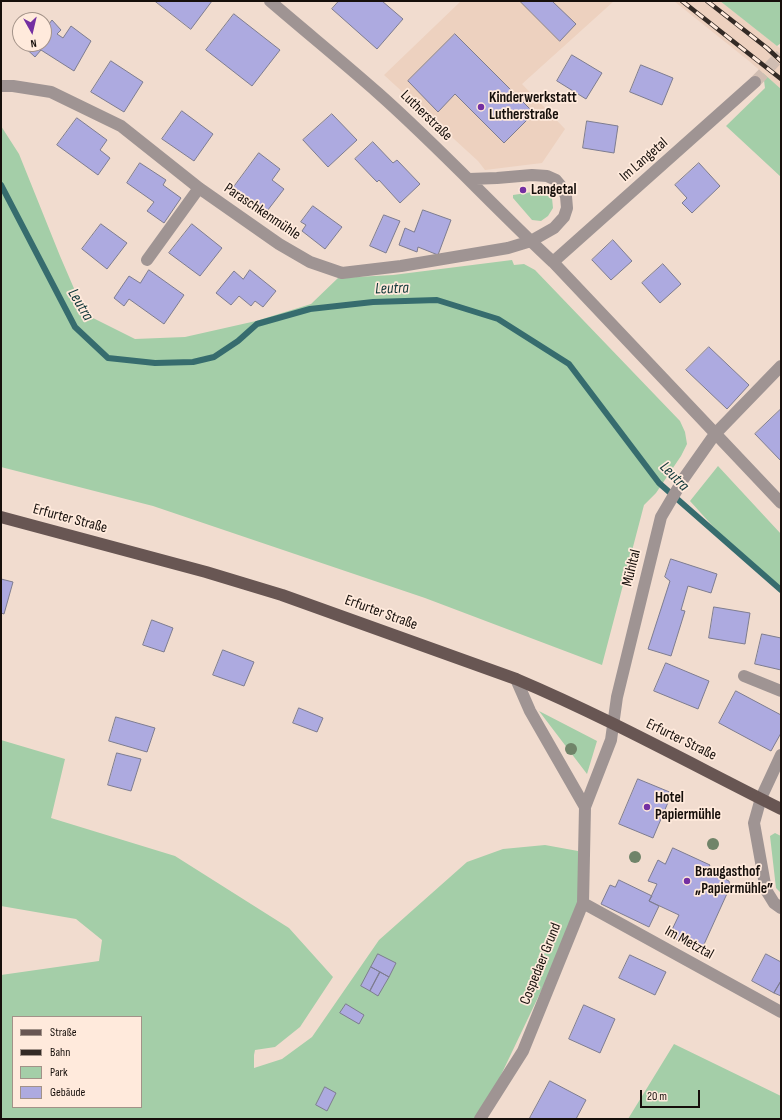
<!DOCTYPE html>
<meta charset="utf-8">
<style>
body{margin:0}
#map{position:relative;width:782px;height:1120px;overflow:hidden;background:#f1dccf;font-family:"Sofia Sans Condensed",sans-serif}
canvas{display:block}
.frame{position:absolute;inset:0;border:2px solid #160f0b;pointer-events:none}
.legend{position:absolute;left:12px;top:1016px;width:130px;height:92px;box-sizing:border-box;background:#ffeadc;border:1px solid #a29288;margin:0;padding:5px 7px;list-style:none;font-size:12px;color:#160f0b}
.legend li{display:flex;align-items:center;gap:8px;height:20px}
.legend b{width:20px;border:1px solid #a29288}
.north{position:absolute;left:12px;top:12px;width:40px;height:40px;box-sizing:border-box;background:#ffeadc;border:1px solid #a29288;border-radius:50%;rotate:172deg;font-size:11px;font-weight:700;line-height:16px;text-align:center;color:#160f0b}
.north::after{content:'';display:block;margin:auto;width:14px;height:18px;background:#742fa2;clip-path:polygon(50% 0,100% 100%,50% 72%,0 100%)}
.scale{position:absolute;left:640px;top:1090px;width:60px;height:18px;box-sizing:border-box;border:2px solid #160f0b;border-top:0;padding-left:5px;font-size:12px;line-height:14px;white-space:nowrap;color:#160f0b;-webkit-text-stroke:3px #ffeadc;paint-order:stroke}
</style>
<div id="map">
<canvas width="782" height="1120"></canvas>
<div class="frame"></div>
<ul class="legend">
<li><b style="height:5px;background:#685653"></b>Straße</li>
<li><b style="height:5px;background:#332a25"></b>Bahn</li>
<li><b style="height:11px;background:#a4cea8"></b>Park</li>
<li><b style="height:11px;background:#adaae0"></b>Gebäude</li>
</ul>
<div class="north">N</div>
<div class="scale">20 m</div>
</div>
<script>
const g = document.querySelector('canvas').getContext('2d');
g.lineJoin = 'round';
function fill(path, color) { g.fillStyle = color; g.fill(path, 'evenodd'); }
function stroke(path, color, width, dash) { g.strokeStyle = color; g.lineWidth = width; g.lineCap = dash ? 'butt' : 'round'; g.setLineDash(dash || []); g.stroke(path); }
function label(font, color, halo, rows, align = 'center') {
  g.font = font + ' "Sofia Sans Condensed",sans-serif'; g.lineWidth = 3.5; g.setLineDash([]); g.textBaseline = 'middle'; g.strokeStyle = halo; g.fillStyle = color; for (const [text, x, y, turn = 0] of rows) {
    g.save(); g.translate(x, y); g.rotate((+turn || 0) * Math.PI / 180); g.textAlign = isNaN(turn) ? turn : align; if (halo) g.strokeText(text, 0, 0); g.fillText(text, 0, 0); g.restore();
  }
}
const built = new Path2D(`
 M461 1H614L522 84 565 129 542 163 485 170 478 161 384 75Z
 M674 1H720L781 49V89L749 61Z`);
const green = new Path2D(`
 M720 1H781V43L777 46Z
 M763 73 781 89V177L726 126 765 88Z
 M1 126 19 154 60 256 85 314 135 339 185 337 256 321 311 304 338 278 393 275 512 260 514 265 524 264 535 270 680 421 685 432 687 444 681 456 656 493 644 505 602 665 425 598 153 506 1 467Z
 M546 190 552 198 553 208 548 216 541 221 532 220 513 198V195Z
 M718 466 781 534V590L728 543 690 501Z
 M539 711 597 741 587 774Z
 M1 740 65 759 51 818 175 856 289 928 333 977 300 1027 275 1047 255 1050 254 1055V1068L282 1059 312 1037 379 940 467 862 503 849 545 845 578 851 583 903 481 1117 480 1119H1V975L99 961 102 940 76 919 1 906ZM13 1017H141V1107H13Z
 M775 833 781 836V893L776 888 770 836Z
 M674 1044 781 1096V1119H628Z`);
const stream = new Path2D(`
 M1 185 75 327 108 358 155 363 193 362 214 357 238 341 257 324 310 309 373 302 437 300 498 319 569 364 659 483 781 590`);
const building = new Path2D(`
 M155 1H212L191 29Z
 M339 1H382L403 19 377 49 332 9Z
 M520 1H552L576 24 560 41Z
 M38 14 49 24 52 20 61 30 57 34 63 38 71 26 91 41 74 71 41 50 35 57 21 44H44V20H32Z
 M234 14 280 50 252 86 206 50Z
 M455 34 534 113 504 143 455 94 438 112 408 81Z
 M572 55 602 73 586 99 557 81Z
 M111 61 143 82 124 112 91 92Z
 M641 65 673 78 662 105 630 92Z
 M182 111 213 134 194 161 162 139Z
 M332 114 357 140 328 167 303 140Z
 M77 118 107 140 100 150 110 158 98 175 57 145Z
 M587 121 618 126 614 153 583 148Z
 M373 142 393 163 397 160 420 184 400 203 379 180 377 182 355 159Z
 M259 153 280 169 272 180 284 189 264 215 231 191Z
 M140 163 166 180 163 185 181 198 164 223 147 211 154 202 127 183Z
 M699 163 720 186 692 213 682 203 687 198 675 185Z
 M313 206 342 227 325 249 302 231 306 225 301 222Z
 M423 210 451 220 438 255 418 247 417 252 399 245 405 228 414 232Z
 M384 215 400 221 386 253 370 246Z
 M101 224 127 243 107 269 82 249Z
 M192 224 222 248 200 276 169 253Z
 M613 240 632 261 611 280 592 260Z
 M663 264 681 284 660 303 642 283Z
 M149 270 184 295 164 324 129 299 124 306 114 298 129 276 140 283Z
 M250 270 276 291 263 307 255 301 251 306 239 296 231 305 216 293 234 271 243 279Z
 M709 347 749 385 727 409 686 370Z
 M781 409V461L755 434Z
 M671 559 717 574 711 593 688 586 681 610 685 611 671 656 648 649 670 581 665 577Z
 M1 579 13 582 4 614 1 613Z
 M714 607 750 613 745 644 709 638Z
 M152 620 173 628 164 652 143 645Z
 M762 634 781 638V670L755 664Z
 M223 650 254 662 244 686 213 675Z
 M666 663 709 681 698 709 654 691Z
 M736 691 781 715V733L771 751 719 723Z
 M299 708 323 718 317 732 293 723Z
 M116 717 155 728 147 752 109 741Z
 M695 744 709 751 707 755 693 748Z
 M117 753 141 759 131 791 108 785Z
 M638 779 672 793 653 838 619 824Z
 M673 848 710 865 707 871 729 881 730 887 701 951 669 936 679 915 649 901 657 884 648 881 658 860 665 864Z
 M619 880 652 896 649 901 659 906 649 927 601 904 610 885 615 887Z
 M378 954 396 963 389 977 371 967Z
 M766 954 781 962V981L774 993 752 981Z
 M630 955 666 972 655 995 619 978Z
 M371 967 380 972 370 991 361 986Z
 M380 972 389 977 378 996 370 991Z
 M781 981V996L774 993Z
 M346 1004 364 1015 359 1024 340 1013Z
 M584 1005 615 1019 600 1053 569 1039Z
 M550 1081 586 1100 576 1119H532L530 1118Z
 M325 1087 336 1093 327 1111 316 1105Z`);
const minorTunnel = new Path2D(`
 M755 82 781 55`);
const minor = new Path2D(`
 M270 1C306 32 343 62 378 93 439 147 494 207 553 262L781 503
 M1 86H13L51 92 121 126 199 188 279 244 310 262 342 273 401 266 508 248 531 241 554 228 564 217 567 208 566 196 561 186 556 180 547 176 532 175 497 178 469 179
 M147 260 199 188
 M553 262 755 82
 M744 676 781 691
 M516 679 530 711 585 807
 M781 755 761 798 754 823 766 890 774 903 781 908
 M583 903 781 1012
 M480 1119 523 1051 583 903 585 807 611 740 617 697 661 517 684 478 715 434 781 366`);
const major = new Path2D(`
 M1 517 206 572 282 595 516 679C606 717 693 765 781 809`);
const rail = new Path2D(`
 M682 1 781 79
 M707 1 767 48 781 61`);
const trees = [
 [571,749],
 [713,844],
 [635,857]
];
const markers = [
 [481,107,4,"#742fa2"],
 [523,190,4,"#742fa2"],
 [647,807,4,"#742fa2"],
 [687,881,4,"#742fa2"]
];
const poiNames = [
 ["Kinderwerkstatt",489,98],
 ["Lutherstraße",489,115],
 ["Langetal",531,190],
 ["Hotel",655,798],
 ["Papiermühle",655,815],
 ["Braugasthof",695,872],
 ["„Papiermühle”",695,889]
];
const streetNames = [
 ["Lutherstraße",426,116,44],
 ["Im Langetal",644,160,-41],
 ["Paraschkenmühle",262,212,34],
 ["Erfurter Straße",70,519,15],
 ["Mühltal",632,568,-76],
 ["Erfurter Straße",381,613,20],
 ["Erfurter Straße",681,740,26],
 ["Im Metztal",689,943,29],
 ["Cospedaer Grund",541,964,-68]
];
const waterNames = [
 ["Leutra",392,289,-2],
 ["Leutra",80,305,59],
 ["Leutra",674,477,45]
];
fill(built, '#edd1bf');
fill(green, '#a4cea8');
stroke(stream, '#366c6e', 6);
fill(building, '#adaae0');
stroke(building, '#7d7c8f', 1);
stroke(minorTunnel, '#d0bdb2', 12, [12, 6]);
stroke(minor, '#9f9493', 12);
stroke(major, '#685653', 12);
stroke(rail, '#332a25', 4.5);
stroke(rail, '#ffeadc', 3, [9]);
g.fillStyle = '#708469';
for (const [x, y] of trees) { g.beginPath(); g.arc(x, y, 6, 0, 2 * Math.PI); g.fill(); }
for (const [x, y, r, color] of markers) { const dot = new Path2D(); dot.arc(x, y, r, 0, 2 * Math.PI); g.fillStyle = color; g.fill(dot); stroke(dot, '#ffeadc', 1.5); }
label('bold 15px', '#160f0b', '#ffeadc', poiNames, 'left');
label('15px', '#160f0b', '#ffeadc', streetNames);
label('italic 16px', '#0f3638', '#ffeadc', waterNames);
</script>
